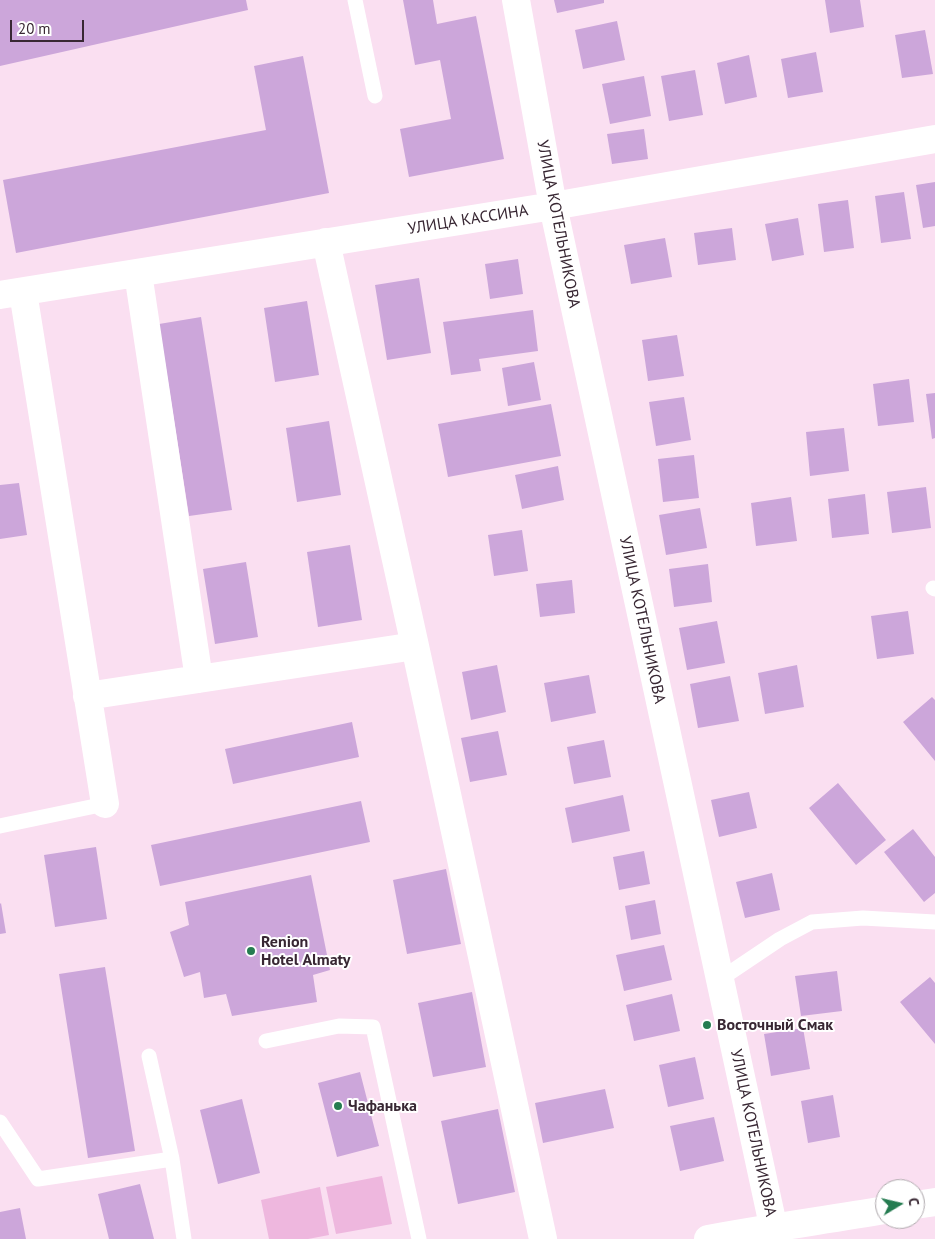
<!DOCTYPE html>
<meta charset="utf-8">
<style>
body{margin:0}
#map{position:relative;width:935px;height:1239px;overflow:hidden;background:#fadff1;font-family:"PT Sans",sans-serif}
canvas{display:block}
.north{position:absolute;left:875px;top:1179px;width:50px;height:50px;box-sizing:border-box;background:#fff;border:1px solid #afa9ad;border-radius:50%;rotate:81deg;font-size:14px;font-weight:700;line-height:20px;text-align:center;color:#382733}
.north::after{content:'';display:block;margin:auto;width:18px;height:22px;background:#257c51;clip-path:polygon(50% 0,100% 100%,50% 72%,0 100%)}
.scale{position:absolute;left:10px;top:20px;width:74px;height:22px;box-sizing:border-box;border:2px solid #382733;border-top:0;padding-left:6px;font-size:15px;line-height:18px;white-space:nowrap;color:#382733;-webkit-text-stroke:4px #fff;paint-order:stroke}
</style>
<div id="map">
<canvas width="935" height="1239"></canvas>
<div class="north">С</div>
<div class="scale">20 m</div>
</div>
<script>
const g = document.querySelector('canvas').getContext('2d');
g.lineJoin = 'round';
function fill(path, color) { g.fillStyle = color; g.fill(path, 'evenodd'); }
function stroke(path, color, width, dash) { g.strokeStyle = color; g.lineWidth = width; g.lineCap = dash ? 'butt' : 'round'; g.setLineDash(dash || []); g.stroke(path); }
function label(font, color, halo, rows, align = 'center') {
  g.font = font + ' "PT Sans",sans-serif'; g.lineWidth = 4; g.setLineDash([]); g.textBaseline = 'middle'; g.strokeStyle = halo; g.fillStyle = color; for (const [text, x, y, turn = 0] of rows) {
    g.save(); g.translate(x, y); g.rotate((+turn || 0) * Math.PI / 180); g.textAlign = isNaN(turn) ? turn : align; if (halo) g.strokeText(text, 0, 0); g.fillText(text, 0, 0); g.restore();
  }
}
const green = new Path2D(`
 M382 1176 392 1224 336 1234 326 1187Z
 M320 1187 329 1235 308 1239H269L261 1200Z`);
const building = new Path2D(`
 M0 0H246L248 10 0 66Z
 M403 0H433L437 24 476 16 504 159 409 177 400 129 451 119 440 60 415 65Z
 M554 0H604V3L557 13Z
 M825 0H860L864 27 830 33Z
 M617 21 625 60 583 69 575 30Z
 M925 30 933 74 902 78 895 35Z
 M816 52 823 92 788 98 781 59Z
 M749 55 757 97 725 104 717 63Z
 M303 56 329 193 16 253 3 180 266 130 254 66Z
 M695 70 703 115 669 121 661 76Z
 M644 76 651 116 610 124 602 84Z
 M644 129 648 159 612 164 607 134Z
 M935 182V226L923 228 916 185Z
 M904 192 911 239 881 243 875 196Z
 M848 200 854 248 824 252 818 204Z
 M798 218 804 255 772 261 765 224Z
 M732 228 736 260 698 265 694 233Z
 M665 238 672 277 631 284 624 245Z
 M518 259 523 294 490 299 485 264Z
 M419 278 431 353 387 360 375 285Z
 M307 301 319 375 275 382 264 308Z
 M533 310 538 351 479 359 481 371 451 375 443 322Z
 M201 317 232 510 189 516 159 324Z
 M677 335 684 376 648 381 642 340Z
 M534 362 541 400 508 406 502 368Z
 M909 379 914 422 878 426 873 384Z
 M935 393V438L932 439 926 394Z
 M684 397 691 440 656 446 649 402Z
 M551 404 561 456 448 477 438 424Z
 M329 421 341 495 297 502 286 428Z
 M844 428 849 471 810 476 806 432Z
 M694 455 699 498 663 502 658 459Z
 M558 466 564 500 522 509 515 475Z
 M19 483 27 535 0 539V485Z
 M926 487 931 528 892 533 887 492Z
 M865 494 869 534 832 538 828 499Z
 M791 497 797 541 756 546 751 503Z
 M700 508 707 548 666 555 659 515Z
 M522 530 528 571 494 576 488 535Z
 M350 545 362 620 318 627 307 552Z
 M246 562 258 637 215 644 203 569Z
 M708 564 712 602 674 607 669 569Z
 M572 580 575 613 540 617 536 584Z
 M908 611 914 654 877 659 871 616Z
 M717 621 725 663 687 670 679 628Z
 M497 665 506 712 471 720 462 672Z
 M797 665 804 707 765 714 758 673Z
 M589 675 596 713 551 722 544 683Z
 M730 676 739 721 698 728 690 684Z
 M932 697 935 700V761L903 722Z
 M352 722 359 757 233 784 225 749Z
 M498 731 507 775 470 782 461 738Z
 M604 740 611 777 574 784 567 747Z
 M838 783 886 840 856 865 809 808Z
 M749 792 757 828 719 837 711 800Z
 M623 795 630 831 572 843 565 808Z
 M361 801 370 842 160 886 151 845Z
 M913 829 935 857V893L924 902 884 852Z
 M96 847 107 919 55 927 44 855Z
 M644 851 650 884 619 890 613 857Z
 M446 869 461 944 407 954 393 880Z
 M772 873 780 910 745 918 736 882Z
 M311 875 330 970 313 975 317 1002 232 1016 226 994 204 998 200 972 184 977 170 932 189 925 185 902Z
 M655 900 661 934 631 940 625 906Z
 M1 903 6 933 0 934V904Z
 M664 945 672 980 624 991 616 955Z
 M105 967 135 1151 88 1158 59 974Z
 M837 971 842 1011 801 1016 795 976Z
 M930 977 935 983V1044L900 1002Z
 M472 992 486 1067 433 1077 418 1003Z
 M672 994 680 1031 634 1041 626 1005Z
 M803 1028 810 1069 771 1076 764 1034Z
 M695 1057 704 1099 668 1107 659 1065Z
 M360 1072 379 1146 337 1157 318 1083Z
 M605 1089 614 1128 543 1143 535 1103Z
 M833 1095 840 1137 808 1143 801 1101Z
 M242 1099 260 1173 218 1184 200 1110Z
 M498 1109 515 1192 458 1204 441 1121Z
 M714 1117 724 1161 680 1171 670 1126Z
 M140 1184 154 1239H109L98 1194Z
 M20 1208 26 1239H0V1212Z`);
const lane = new Path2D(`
 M355 0 375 96
 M933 588 935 589
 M0 826 105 804
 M719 980 780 939 812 922 863 918 935 922
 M266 1041 339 1026 373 1027 419 1239
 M149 1056 172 1159
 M0 1122 38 1179 172 1159 184 1239`);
const street = new Path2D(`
 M516 0 553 206 776 1239
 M326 242 415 646 543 1239
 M138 273 199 679
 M23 292 105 804
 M0 295 553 206 935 139
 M87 696 415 646`);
const secondary = new Path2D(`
 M915 1205 935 1202
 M708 1239C767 1228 826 1220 885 1210`);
const markers = [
 [251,951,5,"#257c51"],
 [707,1025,5,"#257c51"],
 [338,1106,5,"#257c51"]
];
const streetNames = [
 ["УЛИЦА КАССИНА",468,220,-9],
 ["УЛИЦА КОТЕЛЬНИКОВА",558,224,79],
 ["УЛИЦА КОТЕЛЬНИКОВА",642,620,78],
 ["УЛИЦА КОТЕЛЬНИКОВА",753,1133,78]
];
const poiNames = [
 ["Renion",261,942],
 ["Hotel Almaty",261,960],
 ["Восточный Смак",717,1025],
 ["Чафанька",348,1106]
];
fill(green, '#eeb7de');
fill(building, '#cca6da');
stroke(lane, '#fff', 15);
stroke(street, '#fff', 28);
stroke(secondary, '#fff', 28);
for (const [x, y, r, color] of markers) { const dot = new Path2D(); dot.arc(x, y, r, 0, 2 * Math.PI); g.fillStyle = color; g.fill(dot); stroke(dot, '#fff', 2); }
label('16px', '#382733', '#fff', streetNames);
label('bold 16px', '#382733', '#fff', poiNames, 'left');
</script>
